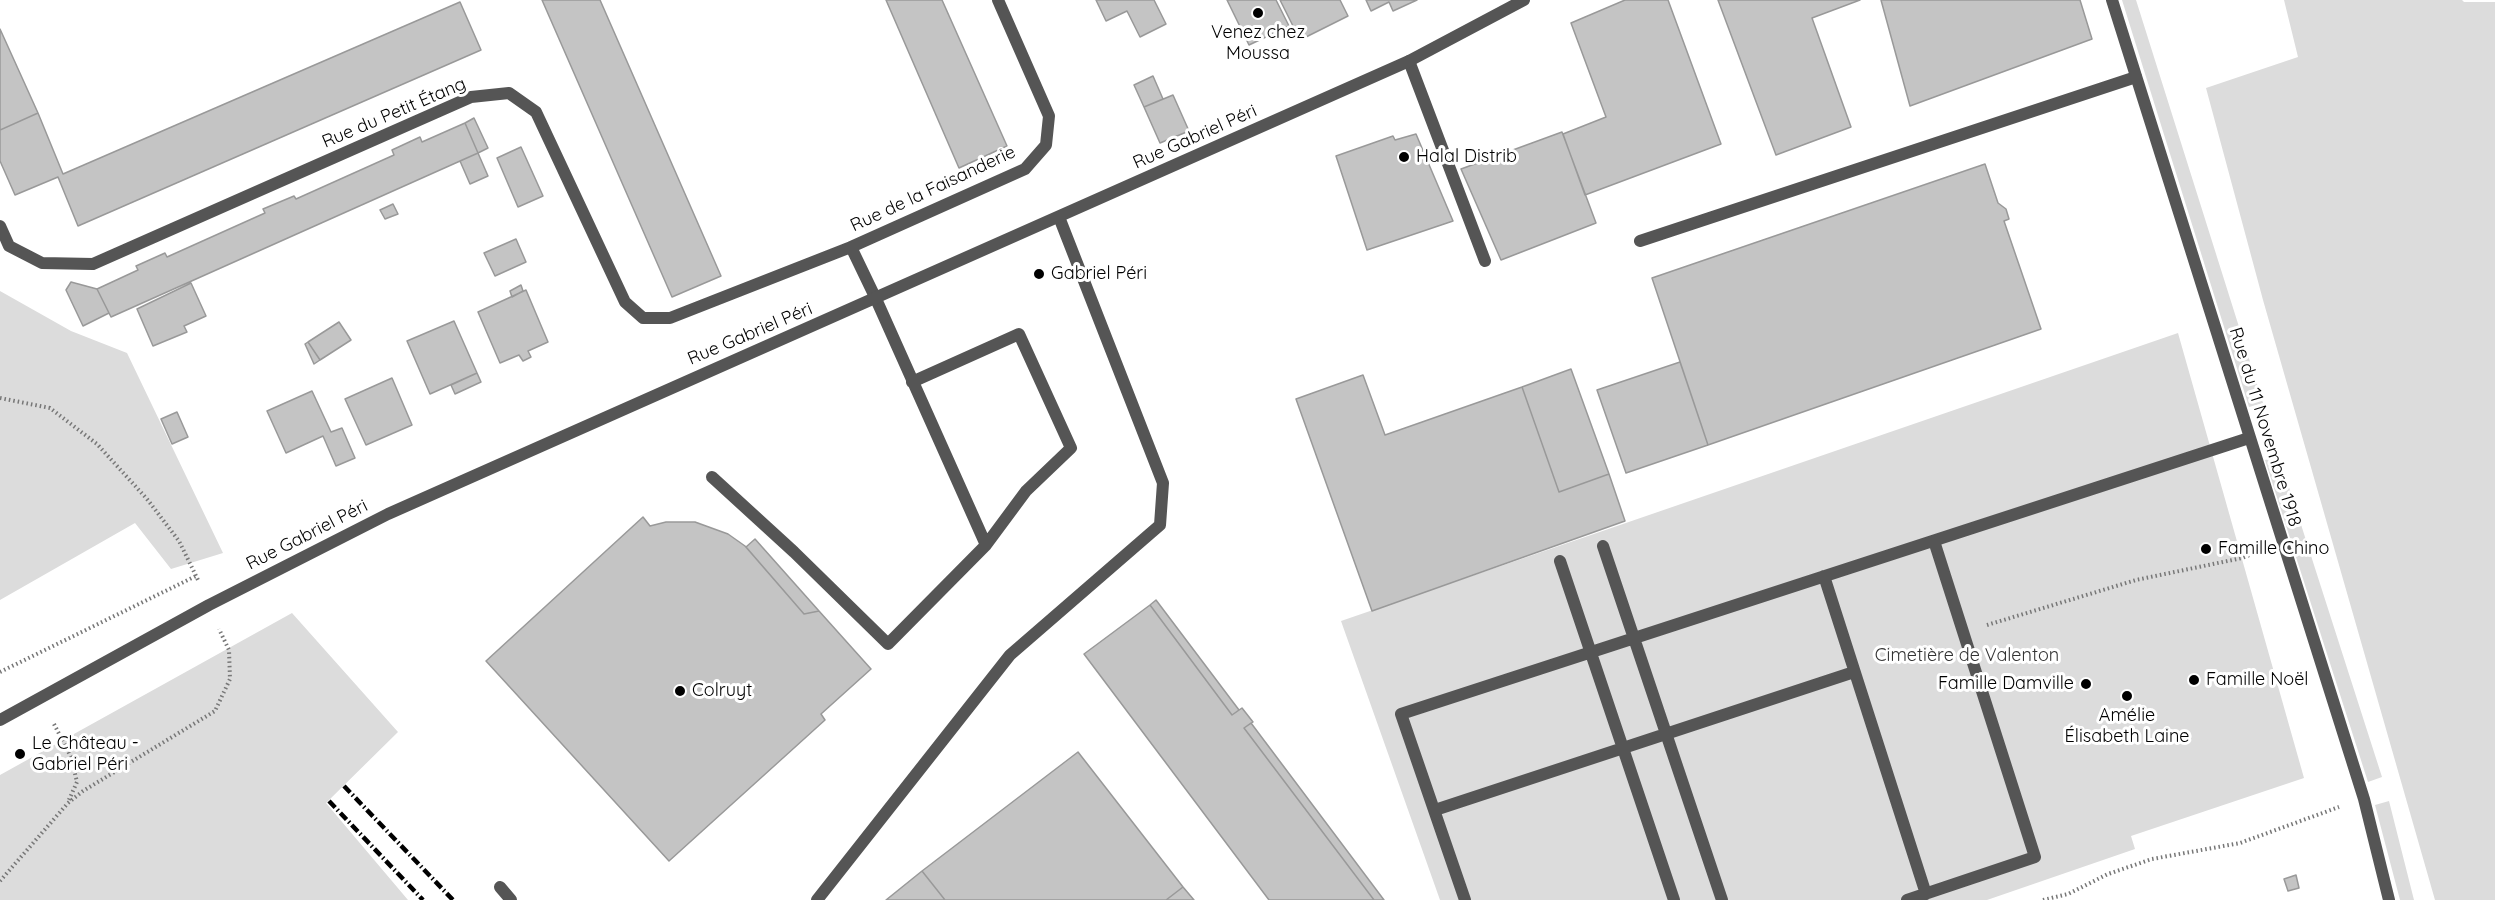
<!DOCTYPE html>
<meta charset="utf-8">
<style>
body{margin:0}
canvas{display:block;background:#fff}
</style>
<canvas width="2495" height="900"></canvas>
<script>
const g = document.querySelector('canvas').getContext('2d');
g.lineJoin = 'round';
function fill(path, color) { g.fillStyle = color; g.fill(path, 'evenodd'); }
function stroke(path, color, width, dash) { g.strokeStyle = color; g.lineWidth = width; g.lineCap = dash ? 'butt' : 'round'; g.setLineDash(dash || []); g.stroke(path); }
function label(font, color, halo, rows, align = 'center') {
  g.font = font + ' Quicksand,sans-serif'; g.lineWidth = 6; g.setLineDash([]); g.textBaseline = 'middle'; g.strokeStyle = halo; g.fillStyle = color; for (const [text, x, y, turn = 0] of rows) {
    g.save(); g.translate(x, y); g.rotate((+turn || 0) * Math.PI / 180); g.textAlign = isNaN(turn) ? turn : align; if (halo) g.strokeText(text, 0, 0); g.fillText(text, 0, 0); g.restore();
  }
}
const green = new Path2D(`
 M2122 0H2136L2263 403 2249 407Z
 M2284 0H2462L2464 2H2495V900H2435L2263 300 2206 88 2298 57Z
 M0 291 71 331 127 353 223 553 171 569 135 523 0 600Z
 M2178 333 2304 778 2131 836 2135 849 1987 900H1440L1341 621Z
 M2279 456 2382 777 2368 782 2265 460Z
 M292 613 398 732 326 803 408 900H0V775Z
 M2389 801 2414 900H2400L2375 805Z`);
const building = new Path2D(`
 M542 0H600L721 276 672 297Z
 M886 0H942L1007 146 959 168Z
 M1096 0H1154L1166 24 1140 37 1127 11 1106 21Z
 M1227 0H1276L1289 26 1249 45Z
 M1280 0H1340L1348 16 1300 40Z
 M1366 0H1417L1393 11 1389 2 1371 11Z
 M1625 0H1668L1721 144 1585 195 1563 134 1606 117 1571 23Z
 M1718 0H1860L1812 18 1851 127 1776 155Z
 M1881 0H2080L2092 39 1910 106Z
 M460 2 481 50 78 226 58 177 15 195 0 161V130L38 113 63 174Z
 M0 29 38 113 0 130Z
 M1153 76 1163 99 1144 107 1134 85Z
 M1173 95 1189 131 1160 143 1144 107Z
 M474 118 488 148 478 153 465 123Z
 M465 123 478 153 111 317 97 289 138 270 136 266 165 253 167 257 265 213 263 209 294 196 296 199 394 155 392 150 420 137 422 142Z
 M1562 132 1596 223 1501 260 1461 169Z
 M1416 134 1453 221 1367 250 1336 156 1393 136 1395 140Z
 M521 147 543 196 518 207 497 158Z
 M478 153 488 176 470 184 460 161Z
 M1985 164 1998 203 2006 209 2009 219 2004 221 2041 329 1708 445 1652 278Z
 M393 204 398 214 385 219 380 210Z
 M516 239 526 262 495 276 484 253Z
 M71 282 97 289 109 313 83 326 66 290Z
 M191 283 206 316 184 326 187 332 153 346 137 309Z
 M521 285 523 291 512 297 510 291Z
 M526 290 548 342 528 351 531 357 523 361 519 355 500 363 478 312Z
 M454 321 477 373 430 394 407 341Z
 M339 322 351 340 320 360 308 342Z
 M308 342 320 360 314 364 305 344Z
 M1680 362 1708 445 1626 473 1597 390Z
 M1571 369 1609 474 1559 492 1522 387Z
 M477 373 481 382 455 394 451 385Z
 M1363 375 1385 435 1522 387 1559 492 1609 474 1625 521 1372 611 1296 399Z
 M392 378 412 425 366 445 345 399Z
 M312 391 331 432 342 428 355 458 336 466 323 436 286 453 267 411Z
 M177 412 188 437 172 444 161 419Z
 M643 517 650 526 666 522H695L728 534 745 546 804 614 819 611 871 669 821 714 825 720 669 861 486 661Z
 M755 539 819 611 804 614 746 547Z
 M1156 600 1239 710 1232 715 1150 605Z
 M1150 605 1232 715 1242 708 1253 722 1244 728 1374 900H1269L1084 654Z
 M1251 723 1384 900H1374L1244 728Z
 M1078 752 1183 887 1166 900H945L922 871Z
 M922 871 945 900H886Z
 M2296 875 2299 888 2288 891 2284 879Z
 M1183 887 1194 900H1166Z`);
const path = new Path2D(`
 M0 398 50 408 97 444 147 499 179 541 198 580
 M1987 625 2136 580 2242 558 2260 551
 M0 672 196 576
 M54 724 71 757 77 782 68 802
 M0 881 68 803 83 791 215 711 230 679 229 650 219 629
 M2043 900 2068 894 2108 874 2152 859 2240 843 2339 807`);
const service = new Path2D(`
 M1409 61 1485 261
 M1640 241 2136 77
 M876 299 986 545
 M712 477 794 552 888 644 986 545 1026 491 1071 448 1019 334 912 382
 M1603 546 1722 900
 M1560 561 1674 900
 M1824 576 1926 894
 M1435 810 1854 672
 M500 887 511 900
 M817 900 1010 655 1160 525 1163 483 1059 217
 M1465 900 1401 714 2249 438
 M1907 900 2035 857 1934 541`);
const minor = new Path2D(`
 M2112 0 2364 799 2389 900
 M0 226 9 246 42 263 93 264 471 97 509 93 536 112 625 302 643 318H670L851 247 1025 169 1046 145 1049 116 998 0
 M851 247 876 299`);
const tertiary = new Path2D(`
 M0 720 209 605 388 514 1409 61 1524 0`);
const rail = new Path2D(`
 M344 786 453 900
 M329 801 423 900`);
const markers = [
 [1258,13,6,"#000"],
 [1404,157,6,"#000"],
 [1039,274,6,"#000"],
 [2206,549,6,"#000"],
 [2194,680,6,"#000"],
 [2086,684,6,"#000"],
 [680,691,6,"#000"],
 [2127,696,6,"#000"],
 [20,754,6,"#000"]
];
const poiNames = [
 ["Venez chez",1258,33,"center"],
 ["Moussa",1258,54,"center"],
 ["Halal Distrib",1416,157],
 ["Gabriel Péri",1051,274],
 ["Famille Chino",2218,549],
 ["Famille Noël",2206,680],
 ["Famille Damville",2074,684,"right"],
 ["Colruyt",692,691],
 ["Amélie",2127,716,"center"],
 ["Élisabeth Laine",2127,737,"center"],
 ["Le Château -",32,744],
 ["Gabriel Péri",32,765]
];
const streetNames = [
 ["Rue du Petit Étang",394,113,-23],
 ["Rue Gabriel Péri",1195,137,-24],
 ["Rue de la Faisanderie",933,189,-25],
 ["Rue Gabriel Péri",750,334,-23],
 ["Rue du 11 Novembre 1918",2265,427,73],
 ["Rue Gabriel Péri",307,535,-27]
];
const parkNames = [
 ["Cimetière de Valenton",1967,656]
];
fill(green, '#dcdcdc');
fill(building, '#c4c4c4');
stroke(building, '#999', 1.5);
stroke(path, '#777', 4, [1.5, 3]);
stroke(service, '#555', 12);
stroke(minor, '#555', 12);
stroke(tertiary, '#555', 12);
stroke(rail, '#000', 4.5, [9, 3, 1.5, 3]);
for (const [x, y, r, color] of markers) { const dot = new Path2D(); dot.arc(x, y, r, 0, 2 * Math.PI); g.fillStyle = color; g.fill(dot); stroke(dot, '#fff', 2); }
label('18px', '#000', '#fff', poiNames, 'left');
label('18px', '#000', '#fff', streetNames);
label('18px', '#333', '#fff', parkNames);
</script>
